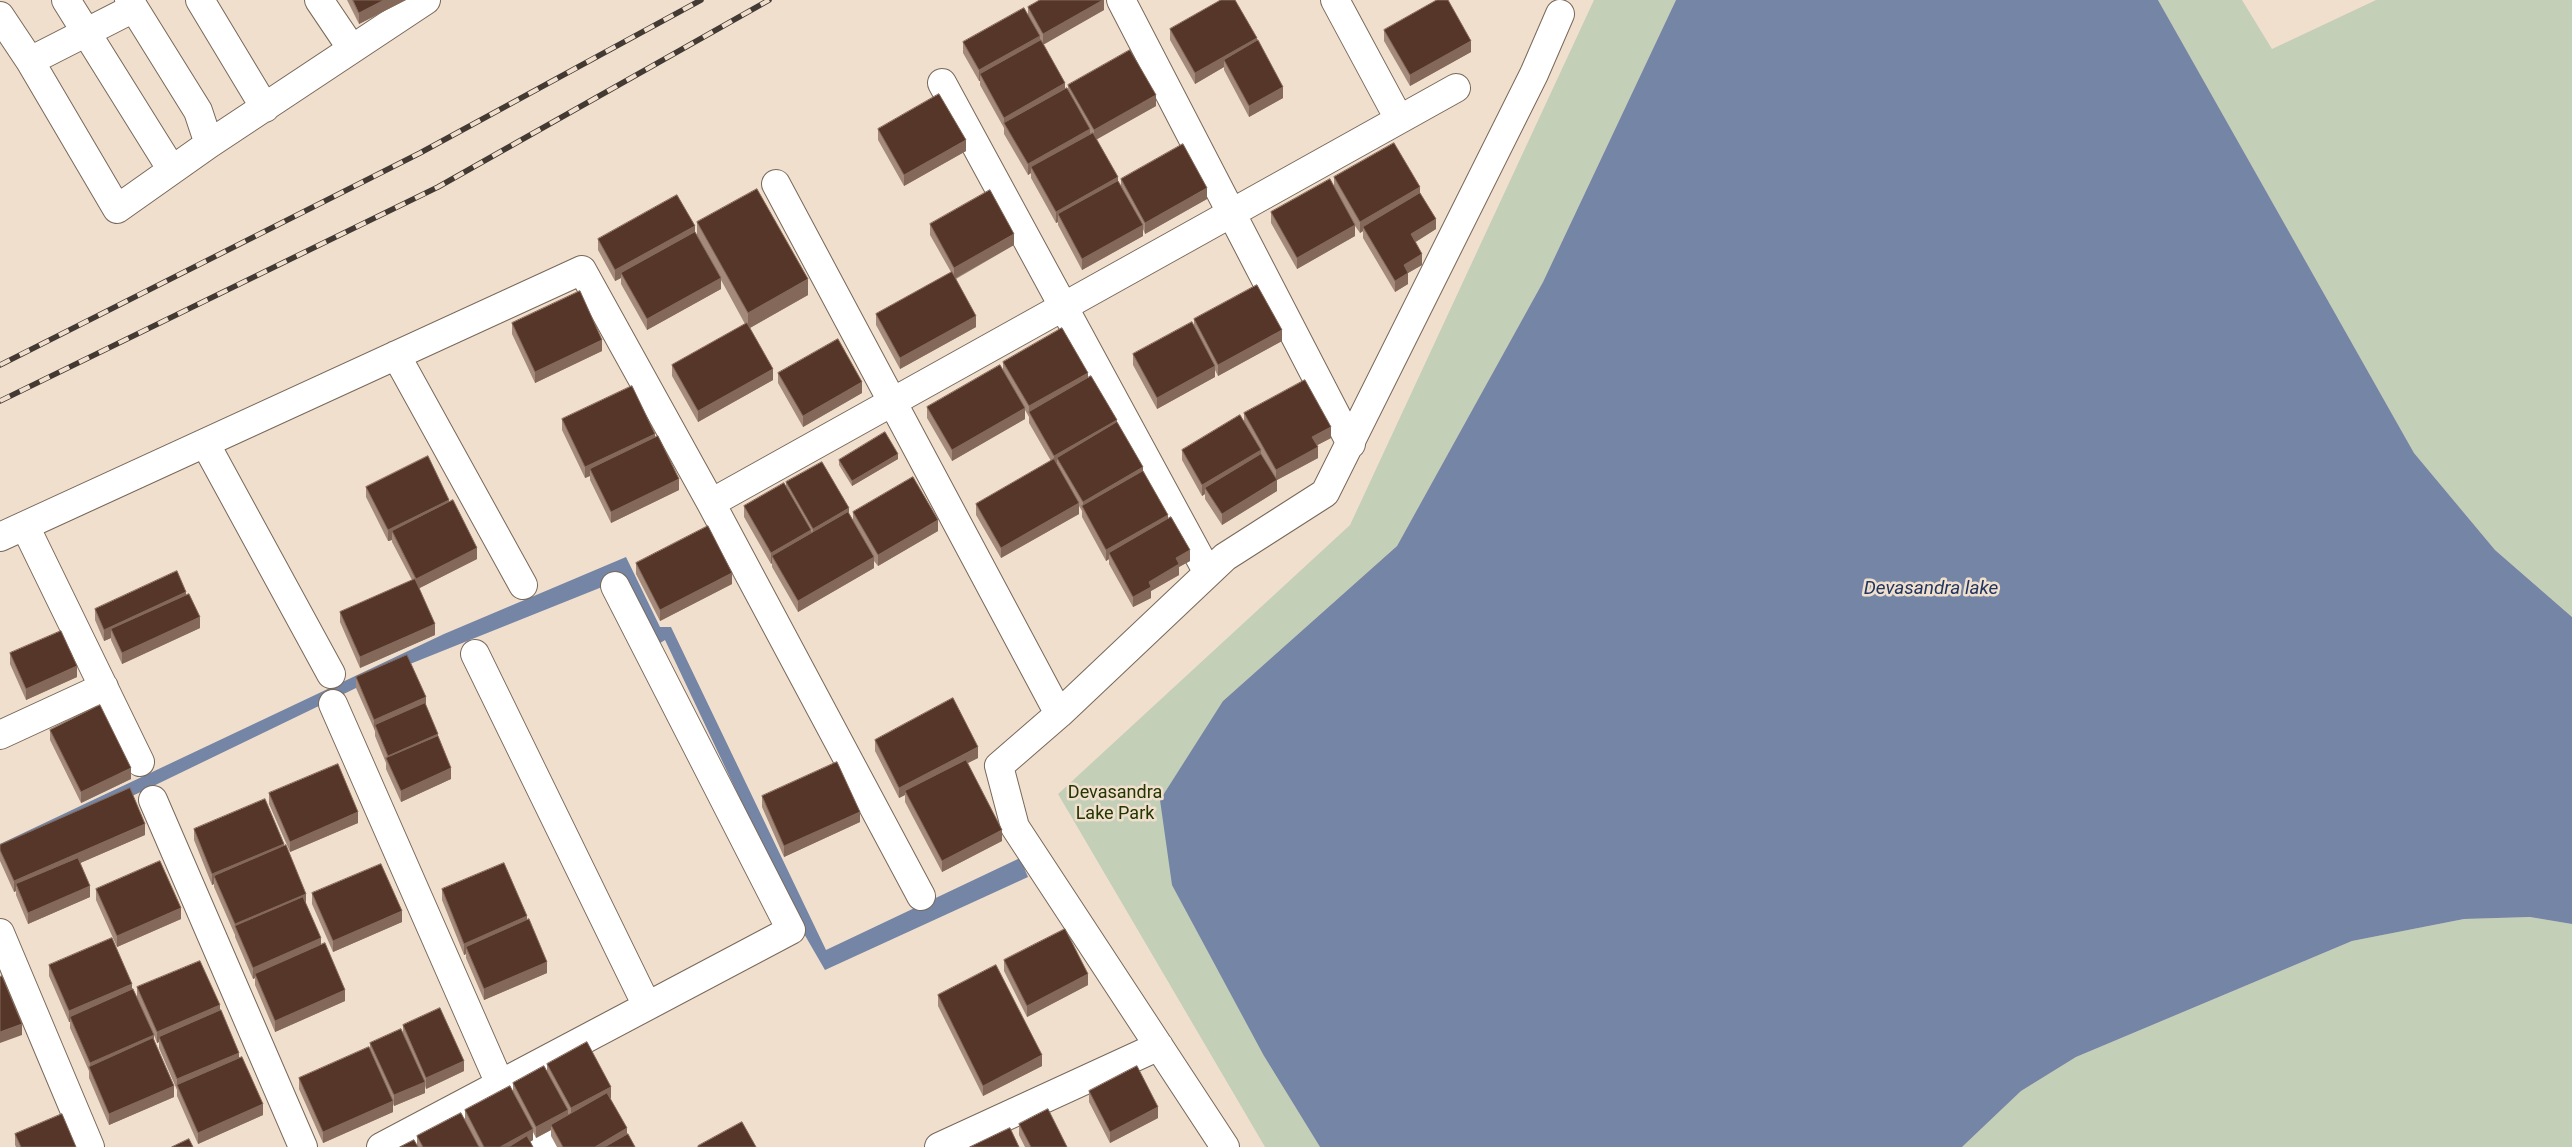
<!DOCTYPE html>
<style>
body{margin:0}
canvas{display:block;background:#f1dfce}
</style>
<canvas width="2572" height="1147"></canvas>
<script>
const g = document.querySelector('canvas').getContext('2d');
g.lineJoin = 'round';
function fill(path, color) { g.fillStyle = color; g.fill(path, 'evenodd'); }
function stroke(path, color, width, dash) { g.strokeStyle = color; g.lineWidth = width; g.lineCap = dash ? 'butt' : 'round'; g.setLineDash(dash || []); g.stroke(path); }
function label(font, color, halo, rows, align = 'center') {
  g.font = font + ' Roboto,sans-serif'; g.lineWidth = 5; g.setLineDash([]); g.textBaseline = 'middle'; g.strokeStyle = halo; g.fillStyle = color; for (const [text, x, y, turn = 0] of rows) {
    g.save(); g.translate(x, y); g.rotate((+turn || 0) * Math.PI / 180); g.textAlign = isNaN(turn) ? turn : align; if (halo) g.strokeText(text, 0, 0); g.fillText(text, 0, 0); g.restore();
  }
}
const green = new Path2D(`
 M1594 0H1676L1543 282 1397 546 1223 701 1264 1056 1320 1147H1265L1058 794 1350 525Z
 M2158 0H2242L2272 49 2376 0H2572V617L2495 550 2414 453Z
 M2530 917 2572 924V1147H1962L2021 1091 2076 1057 2352 941 2464 919Z`);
const water = new Path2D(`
 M1676 0H2158L2414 453 2495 550 2572 617V924L2530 917 2464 919 2352 941 2076 1057 2021 1091 1962 1147H1320L1264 1056 1172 885 1160 800 1223 701 1397 546 1543 282Z
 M626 557 660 627H671L826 950 1020 858 1028 877 825 970 803 932 665 640 657 645 622 579 385 674 143 791 0 856V844L444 634Z`);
const minor = new Path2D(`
 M66 0 172 170
 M129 0 198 111 209 144
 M200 0 265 108
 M319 0 352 49
 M1121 0 1351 444
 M1335 0 1399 119
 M0 16 30 61 117 209 209 144 426 0
 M30 61 134 8
 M942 83 1208 573
 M776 184 1059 714
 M396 355 523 585
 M205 443 331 674
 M711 503 1456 88
 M25 526 140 762
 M0 537 582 270 711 503 921 896
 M475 654 647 1006
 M333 704 500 1084
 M0 735 104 687
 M153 800 303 1147
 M0 933 90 1147
 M541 1140 544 1147
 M381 1147 791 930 615 586
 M939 1147 1159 1046
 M1225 1147 1015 827 999 766 1059 714 1225 557 1325 493 1534 74 1560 14`);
const rail = new Path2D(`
 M0 365 420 153 701 0
 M0 401 438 187 769 0`);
const wall = new Path2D(`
 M347 0H406L359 24Z
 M1104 0V10L1043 44 1065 89 1068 90V85L1156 106 1096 139 1121 187V179L1207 199 1145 234 1143 229V236L1082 270 1058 225V222L1056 223 1031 178V173L1028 175 1004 134V128L980 85V81H979L963 53V42L1028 15V7Z
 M1170 29 1257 41 1283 98 1249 117 1224 70V67L1195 84 1170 40Z
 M1384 30 1471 52 1410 86 1384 41Z
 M878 129 966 151 904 186 878 140Z
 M1334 177 1420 194 1436 229 1415 242 1422 265 1408 273V284L1395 292 1363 238V231L1360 233 1355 226V236L1297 269 1271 223V212L1334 186Z
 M697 222 808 295 750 328 773 380 698 422 672 376V365L745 324 721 280V289L647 330 621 284V278L615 281 598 250V239L695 232 697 235Z
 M930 224 1014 245 956 279 976 327 900 369 876 325V314L951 272 930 235Z
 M1194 319 1282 341 1218 376 1215 370V377L1157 409 1133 365V354L1194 326Z
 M512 323 602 351 535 383 512 334Z
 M1003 362 1088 378 1117 423 1143 471 1190 561 1179 567V575L1151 591V598L1133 607 1109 564V559L1106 561 1082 517V511L1079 506V514L1001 558 976 515V504L1051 461 1029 423V417L1025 410V419L952 461 927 418V407L1003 370Z
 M778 373 862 393 803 427 778 383Z
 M1244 413 1331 438 1317 445 1318 458 1277 480V491L1222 525 1205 499V494L1202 496 1182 460V450L1244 422Z
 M562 419 655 437 679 490 611 523 590 480V476L585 478 562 430Z
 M898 459 852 486 839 465V460Z
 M786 482 849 513 853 520V512L938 531 878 566 874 561V568L798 612 772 567V563L771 564 744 517V506L786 488Z
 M366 487 449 502 477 559 419 588 435 635 360 668 340 622V612L412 580 392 542V540L388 541 366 497Z
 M636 563 732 584 660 621 636 574Z
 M186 595 200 628 122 664 111 640V638L104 641 95 620V609Z
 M10 653 77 677 26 700 10 664Z
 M356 677 426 706 438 736 451 779 401 802 386 769V763L375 736V731L356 688Z
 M50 730 131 779 81 803 50 740Z
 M875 740 978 758 967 763 1002 841 942 872 905 802V795L899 798 875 751Z
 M269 793 358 823 290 852 269 804Z
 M762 796 860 822 784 857 762 807Z
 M194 829 284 846 321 945 345 1001 275 1032 255 985V978L253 979 235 937V935L214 887V884L212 885 194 840Z
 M145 835 80 863 90 897 28 924 16 895V891L14 892 0 861V845Z
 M96 889 181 919 117 947 96 900Z
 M442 889 527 921 547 973 484 1000 466 958V954L464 955 442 900Z
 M312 893 402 922 333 952 312 904Z
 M1004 960 1088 985 1027 1017 1004 971Z
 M49 965 132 990 137 998V987L220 1011 263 1115 198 1144 177 1096V1090L159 1048V1042L157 1043 154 1035V1039L174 1097 109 1125 89 1078V1071L70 1028V1022H69L49 976Z
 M938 995 1042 1066 983 1096 938 1006Z
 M403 1025 464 1071 426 1089 425 1086V1093L394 1106 393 1104V1112L323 1143 299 1089V1078L370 1050V1043L403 1032Z
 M547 1064 611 1098H610L627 1134 635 1147H557L551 1136V1130L536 1138 533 1132V1140L530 1142 533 1147H400L417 1145V1136L465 1120V1110L513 1091V1083L547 1070Z
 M1089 1091 1158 1118 1110 1143 1089 1102Z
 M1019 1124 1067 1147H1025L1019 1135Z
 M15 1134 76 1147H16L15 1145Z`);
const shadedWall = new Path2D(`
 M384 0H406L359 24V13Z
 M1103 0H1104V10L1043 45V34Z
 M1040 36V47L980 74V81H979V70Z
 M1257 38V49L1224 60V67L1195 84V73Z
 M1471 41V52L1410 86V75Z
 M1065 83V94L1004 123V129V118Z
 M1283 87V98L1249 117V106Z
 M1156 95V106L1094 141V130Z
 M1090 129V140L1031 167V173L1028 175V164Z
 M966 140V151L904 186V175Z
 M1118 177V188L1058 214V222L1056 223V212Z
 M1420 187V198L1363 227V231L1360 233V222Z
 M1207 188V199L1145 234V223Z
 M1436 219V229L1411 245V234Z
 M1143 225V236L1082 270V259Z
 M1355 225V236L1297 269V258Z
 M695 226V237L621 273V278L615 281V270Z
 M1014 234V245L954 279V268Z
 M1422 254V265L1408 273V284L1395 292V281L1404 265Z
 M721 278V289L647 330V319Z
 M808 279V295L748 329V313Z
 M976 316V327L900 369V358Z
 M1282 330V341L1218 376V365Z
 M602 340V351L535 383V372Z
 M1215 366V377L1157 409V398Z
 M773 369V380L698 422V411Z
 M1088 373V384L1029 412V406Z
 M862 382V393L803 427V416Z
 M1025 408V419L952 461V450Z
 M1117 420V431L1057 458V465L1054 466V456Z
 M1331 427V438L1312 448V437Z
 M655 434V445L590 469V476L585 478V467Z
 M1318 447V458L1277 480V491L1222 525V514L1276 481V470Z
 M1261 450V461L1205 488V494L1202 496V485Z
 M898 454V459L852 486V481Z
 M1143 467V478L1083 508V502Z
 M679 479V490L611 523V512Z
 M449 500V511L392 531V540L388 541V530Z
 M1079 503V514L1001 558V548Z
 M849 508V519L813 540V529Z
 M1168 515V525L1109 553V559L1106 561V550Z
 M938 520V531L878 566V555Z
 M811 530V541L772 556V563L771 564V553Z
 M477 548V559L416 590V579Z
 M1190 550V561L1179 567V575L1151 591V598L1133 607V597L1149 582 1176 558Z
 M874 557V568L798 612V601Z
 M732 573V584L660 621V610Z
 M186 592V603L111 629V638L104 641V630Z
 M200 617V628L122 664V653Z
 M435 624V635L360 668V657Z
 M77 666V677L26 700V689Z
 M426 697V708L375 725 374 731V720Z
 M438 734V745L388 761V756Z
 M978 747V758L907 794 905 791V795L899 798V788Z
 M131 768V779L81 803V792Z
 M451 768V779L401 802V791Z
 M358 812V823L290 852V842Z
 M860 812V822L784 857V846Z
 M145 824V835L18 890 16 884V891L14 892V881Z
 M1002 830V841L942 872V861Z
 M284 844V855L214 876V884L212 885V874Z
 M90 886V897L28 924V913Z
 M306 894V905L235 926V935V924Z
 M181 908V919L117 947V936Z
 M402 911V922L333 952V941Z
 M527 916V927L466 947V954L464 955V944Z
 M321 938V949L255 974V978L253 979V968Z
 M547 962V973L484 1000V989Z
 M1088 974V985L1027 1017V1006Z
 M132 984V995L70 1017V1022H69V1011Z
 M345 990V1001L275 1032V1021Z
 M220 1005V1016L159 1037V1042L157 1043V1032Z
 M22 1024V1035L0 1043V1032Z
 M154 1035V1046L90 1070V1063Z
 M239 1053V1063L177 1085V1079Z
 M1042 1055V1066L983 1096V1086Z
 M464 1061V1071L426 1089V1078Z
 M425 1082V1093L394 1106V1095Z
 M174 1086V1097L109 1125V1114Z
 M611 1087V1098L571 1119V1108Z
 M393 1101V1112L323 1143V1132Z
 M263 1104V1115L198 1144V1133Z
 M1158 1107V1118L1110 1143V1132Z
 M568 1110V1121L551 1125V1130L536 1138V1127Z
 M627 1128V1139L614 1147H595Z
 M533 1129V1140L520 1147H500Z`);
const building = new Path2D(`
 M353 0H384L359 13Z
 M1040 0H1103L1043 34 1028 7Z
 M1221 0H1235L1257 38 1195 73 1170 29Z
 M1437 0H1448L1471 41 1410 75 1384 30Z
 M1024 8 1040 36 979 70 963 42Z
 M1041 40 1065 83 1004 118 980 74Z
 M1258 40 1283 87 1249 106 1224 60Z
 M1130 50 1156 95 1094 130 1068 85Z
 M1067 88 1090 129 1028 164 1004 123Z
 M939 94 966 140 904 175 878 129Z
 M1093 133 1118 177 1056 212 1031 167Z
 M1394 143 1420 187 1360 222 1334 177Z
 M1183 144 1207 188 1145 223 1121 179Z
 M1330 179 1355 225 1297 258 1271 212Z
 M1118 181 1143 225 1082 259 1058 214Z
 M757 189 808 279 748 313 697 222Z
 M990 190 1014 234 954 268 930 224Z
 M1420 193 1436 219 1411 234 1422 254 1404 265 1408 273 1395 281 1363 227Z
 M677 195 695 226 615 270 598 239Z
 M695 232 721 278 647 319 621 273Z
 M952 272 976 316 900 358 876 314Z
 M1257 285 1282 330 1218 365 1194 319Z
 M580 291 602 340 535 372 512 323Z
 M1192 322 1215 366 1157 398 1133 354Z
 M747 323 773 369 698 411 672 365Z
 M1062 328 1088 373 1029 406 1003 362Z
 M838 339 862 382 803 416 778 373Z
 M1000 365 1025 408 952 450 927 407Z
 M1091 376 1117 420 1054 456 1029 412Z
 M1305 380 1331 427 1312 437 1318 447 1276 470 1244 413Z
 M632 386 655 434 585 467 562 419Z
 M1240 415 1261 450 1202 485 1182 450Z
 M1117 422 1143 467 1083 502 1057 458Z
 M885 432 898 454 852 481 839 460Z
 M658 436 679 479 611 512 590 469Z
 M1261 454 1277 480 1222 514 1205 488Z
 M428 456 449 500 388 530 366 487Z
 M1054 459 1079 503 1001 548 976 504Z
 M822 462 849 508 813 529 786 482Z
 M1143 471 1168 515 1106 550 1082 506Z
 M913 477 938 520 878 555 853 512Z
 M784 483 811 530 771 553 744 506Z
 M453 500 477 548 416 579 392 531Z
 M848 512 874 557 798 601 772 556Z
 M1171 517 1190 550 1176 558 1179 564 1149 582 1151 587 1133 597 1109 553Z
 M708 526 732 573 660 610 636 563Z
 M177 571 186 592 104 630 95 609Z
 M415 579 435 624 360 657 340 612Z
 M189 594 200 617 122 653 111 629Z
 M61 631 77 666 26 689 10 653Z
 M407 655 426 697 374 720 356 677Z
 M953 698 978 747 899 788 875 740Z
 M425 703 438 734 388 756 375 725Z
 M100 705 131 768 81 792 50 730Z
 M438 736 451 768 401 791 386 758Z
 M966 760 1002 830 942 861 905 791Z
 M837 762 860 812 784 846 762 796Z
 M338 764 358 812 290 842 269 793Z
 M130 788 145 824 14 881 0 850V845Z
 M265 799 284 844 212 874 194 829Z
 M286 845 306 894 235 924 214 876Z
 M78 858 90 886 28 913 16 884Z
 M160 861 181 908 117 936 96 889Z
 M504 863 527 916 464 944 442 889Z
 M381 864 402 911 333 941 312 893Z
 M303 897 321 938 253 968 235 926Z
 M529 919 547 962 484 989 466 947Z
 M1065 929 1088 974 1027 1006 1004 960Z
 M112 938 132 984 69 1011 49 965Z
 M325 943 345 990 275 1021 255 974Z
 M200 961 220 1005 157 1032 137 987Z
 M996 965 1042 1055 983 1086 938 995Z
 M2 976 22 1024 0 1032V977Z
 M133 989 154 1035 90 1063 70 1017Z
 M440 1008 464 1061 426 1078 403 1025Z
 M221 1010 239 1053 177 1079 159 1037Z
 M401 1029 425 1082 394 1095 370 1043Z
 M153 1038 174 1086 109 1114 89 1067Z
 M587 1042 611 1087 571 1108 547 1064Z
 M369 1047 393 1101 323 1132 299 1078Z
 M242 1057 263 1104 198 1133 177 1085Z
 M544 1066 568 1110 536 1127 513 1083Z
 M1137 1066 1158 1107 1110 1132 1089 1091Z
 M510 1086 533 1129 500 1147H484L465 1110Z
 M607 1093 627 1128 595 1147H563L551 1125Z
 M1048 1109 1067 1147H1031L1019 1124Z
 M461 1113 479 1147H423L417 1136Z
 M62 1114 76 1147H21L15 1134Z
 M742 1122 756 1147H698V1146Z
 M1010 1128 1019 1147H970Z
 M628 1134 635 1147H605Z
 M527 1136 533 1147H509Z
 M189 1139 193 1147H172Z
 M414 1140 418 1147H400Z`);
const parkNames = [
 ["Devasandra",1115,793],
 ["Lake Park",1115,814]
];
const waterNames = [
 ["Devasandra lake",1931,589]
];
fill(green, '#c4cfb7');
fill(water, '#7485a5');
stroke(minor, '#786859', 30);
stroke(minor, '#fff', 28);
stroke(rail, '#433a33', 5.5);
stroke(rail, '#f1dfce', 4, [11]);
fill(wall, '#a48a7b');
fill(shadedWall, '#84695a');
fill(building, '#563628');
stroke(building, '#84695a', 1);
label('18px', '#233600', '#f1dfce', parkNames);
label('italic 19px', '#1f3561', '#f1dfce', waterNames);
</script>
